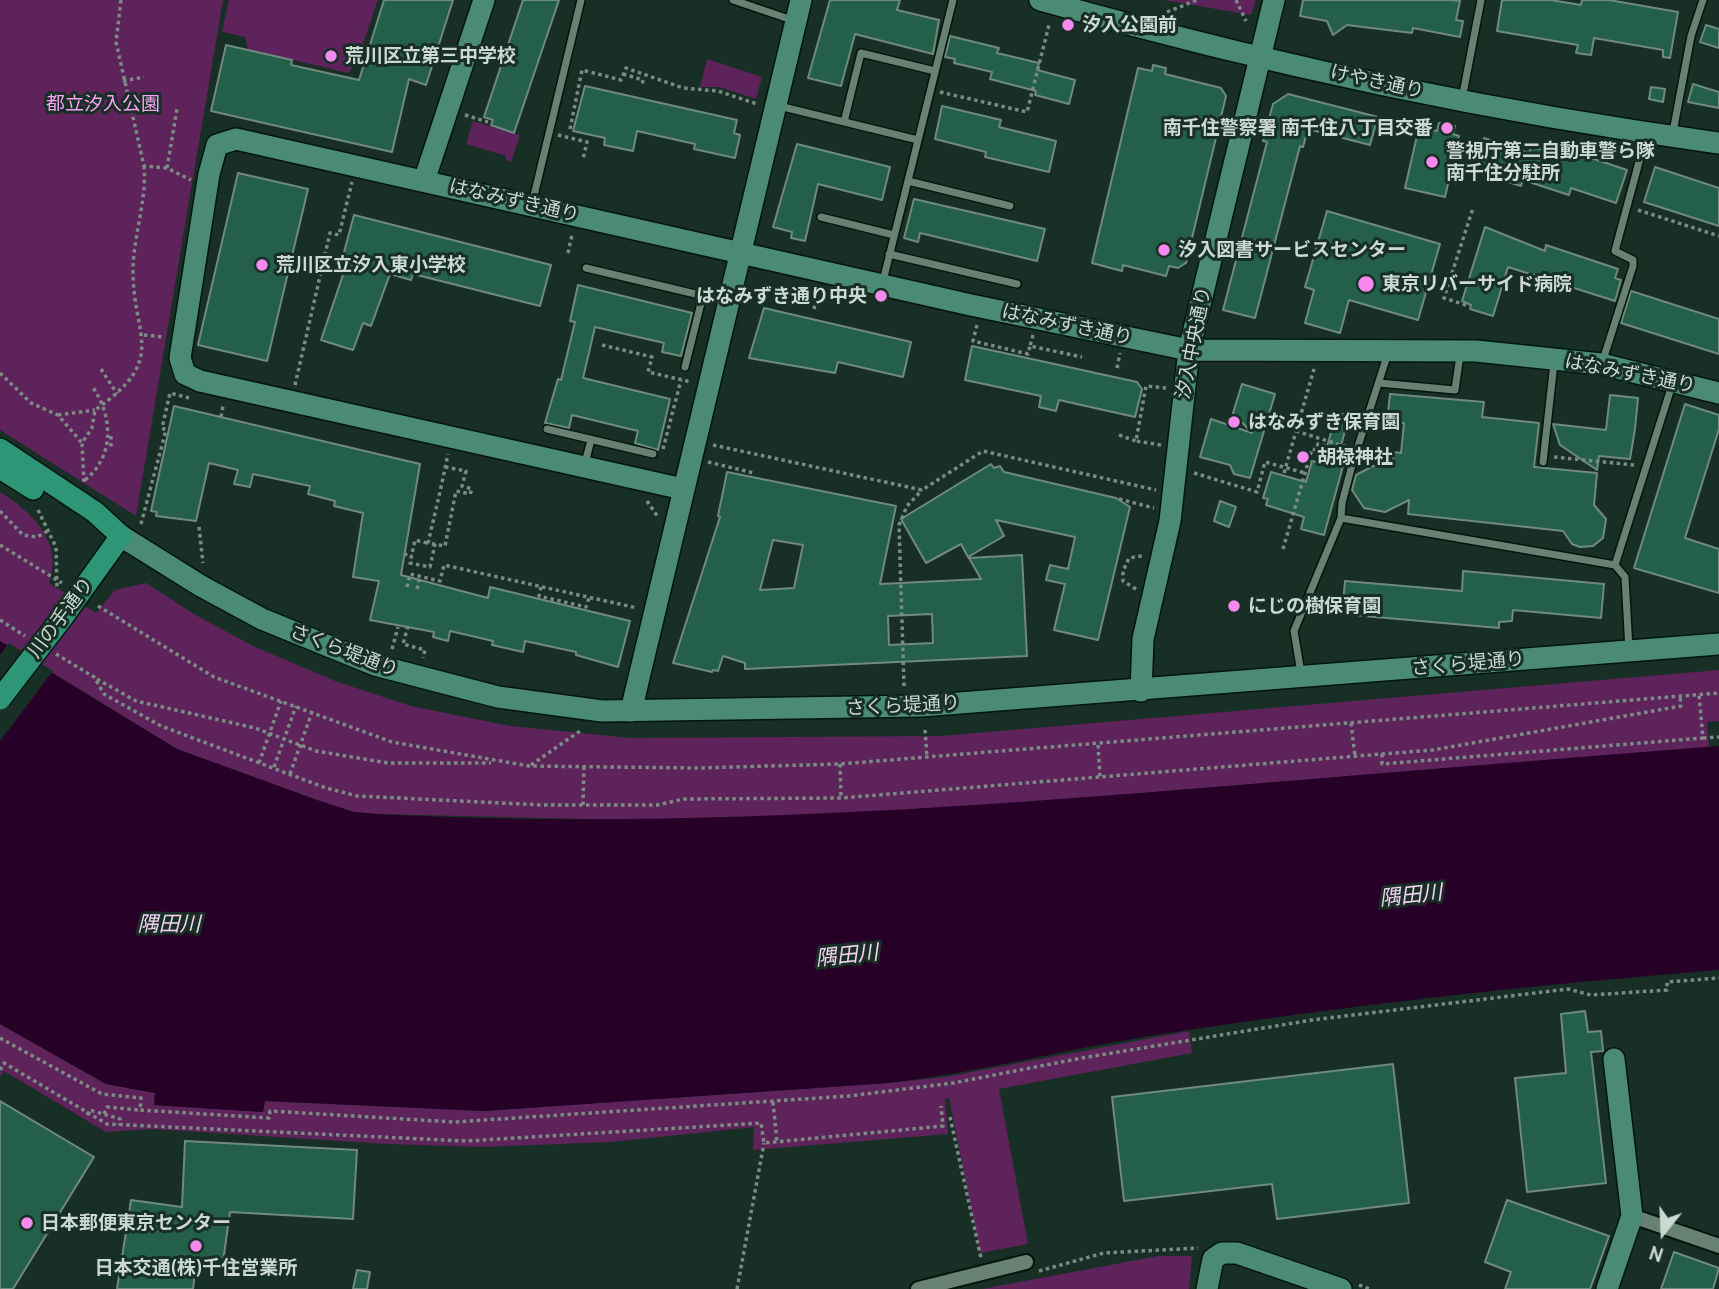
<!DOCTYPE html>
<meta charset="utf-8">
<style>
body{margin:0}
#map{position:relative;width:1719px;height:1289px;overflow:hidden;background:#172f25;font-family:Cabin,sans-serif}
canvas{display:block}
.north{position:absolute;left:1628px;top:1198px;width:70px;height:70px;-webkit-text-stroke:5px #172f25;paint-order:stroke;rotate:198deg;font-size:19px;font-weight:700;line-height:28px;text-align:center;color:#ccd9d3}
.north::after{content:'';display:block;margin:auto;width:24px;height:32px;background:#ccd9d3;clip-path:polygon(50% 0,100% 100%,50% 72%,0 100%)}
</style>
<div id="map">
<canvas width="1719" height="1289"></canvas>
<div class="north">N</div>
</div>
<script>
const g = document.querySelector('canvas').getContext('2d');
g.lineJoin = 'round';
function fill(path, color) { g.fillStyle = color; g.fill(path, 'evenodd'); }
function stroke(path, color, width, dash) { g.strokeStyle = color; g.lineWidth = width; g.lineCap = dash ? 'butt' : 'round'; g.setLineDash(dash || []); g.stroke(path); }
function label(font, color, halo, rows, align = 'center') {
  g.font = font + ' Cabin,"Noto Sans JP",sans-serif'; g.lineWidth = 6; g.setLineDash([]); g.textBaseline = 'middle'; g.strokeStyle = halo; g.fillStyle = color; for (const [text, x, y, turn = 0] of rows) {
    g.save(); g.translate(x, y); g.rotate((+turn || 0) * Math.PI / 180); g.textAlign = isNaN(turn) ? turn : align; if (halo) g.strokeText(text, 0, 0); g.fillText(text, 0, 0); g.restore();
  }
}
const green = new Path2D(`
 M0 0H223L136 516 0 430Z
 M229 0H378L357 62 348 73 248 49 245 37 222 32Z
 M1164 0H1256L1251 15Z
 M707 59 762 77 756 99 720 87H700Z
 M473 121 520 135 511 162 506 160V156L466 144Z
 M0 492C32 512 64 542 49 583L96 613 115 590 146 583 194 614 253 646 335 681 411 706 510 726 630 738 941 736 1719 670V721L1707 722 1709 747 983 806 845 814 634 820 377 814 354 812 317 800 177 749 0 641Z
 M0 1024 106 1084 155 1093 154 1105 263 1112 264 1101 485 1111 888 1083 945 1077 1189 1031 1192 1053 999 1089 1028 1244 980 1253 949 1098 945 1099 948 1134 753 1150 754 1127 611 1142 482 1147 386 1144 153 1129 106 1132 4 1071 0 1077Z
 M1158 1256H1192L1189 1289H982Z`);
const water = new Path2D(`
 M0 641 177 749 317 800 354 812 377 814C662 829 945 809 1227 786 1391 772 1555 759 1719 746V970C1529 985 1338 1006 1149 1036 1062 1050 976 1073 888 1083L484 1111 265 1101 263 1112 154 1105 155 1093 106 1084 0 1024Z`);
const pier = new Path2D(`
 M9 643 53 671 0 741V655Z`);
const building = new Path2D(`
 M384 0H453L426 85 409 79 392 152 211 111 226 45 292 60 291 65 359 80Z
 M523 0H559L514 133 491 125 493 120 484 117Z
 M830 0H900L897 10 939 20 933 54 855 34 841 86 808 78Z
 M1303 0H1452L1460 1 1456 20 1463 21 1460 37 1413 28 1412 33 1347 25 1333 35 1327 21 1300 16Z
 M1502 0H1551L1581 5 1582 0H1609L1678 12 1670 58 1663 57V50L1594 38 1591 55 1576 53 1578 45 1497 31Z
 M1706 25 1719 29V48L1700 42Z
 M950 36 999 48 997 53 1039 63 1037 70 1075 80 1069 104 1035 95 1036 91 990 79 992 72 954 63 955 59 945 57Z
 M1153 65 1166 68 1165 74 1221 88 1226 96 1186 263 1178 268 1169 266 1166 276 1123 265 1122 271 1092 263 1138 68 1152 71Z
 M1693 84 1719 92V108L1688 102Z
 M585 86 737 120 734 133 740 135 735 158 694 149 695 144 637 131 633 151 604 145 605 138 573 131Z
 M1651 87 1665 89 1663 102 1649 99Z
 M1288 94 1378 117 1370 145 1308 129 1303 147 1300 146 1255 318 1223 310 1267 142 1263 141 1273 104Z
 M942 106 1001 120 999 127 1056 141 1049 172 985 157 986 152 935 139Z
 M1439 123 1455 126 1453 134 1459 136 1445 197 1405 188 1419 127 1437 131Z
 M1484 138 1529 153 1531 146 1577 161 1579 154 1627 170 1616 203 1571 188 1569 195 1523 180 1521 186 1474 171Z
 M797 144 890 167 882 200 818 184 805 241 791 238 792 232 773 227Z
 M1655 167 1719 188V226L1644 202Z
 M238 173 308 189 267 361 198 345Z
 M914 199 1045 229 1037 261 920 233 918 242 904 238Z
 M1327 211 1440 244 1418 320 1349 300 1340 333 1305 323 1314 290 1305 287Z
 M354 215 551 265 540 306 413 274 411 280 390 274 371 326 363 323 353 350 321 340 349 257 343 256Z
 M1485 227 1545 251 1546 245 1618 269 1615 278 1621 280 1615 301 1508 267 1493 316 1470 309 1471 305 1462 301Z
 M578 285 692 313 681 356 662 352 664 343 595 327 583 378 670 399 658 450 635 443 638 431 572 415 569 428 545 423 558 379 561 380 575 322 570 321Z
 M1631 291 1719 319V354L1621 323Z
 M764 308 911 342 903 377 838 362 835 373 749 358Z
 M972 346 1137 382 1142 389 1135 417 1059 400 1056 411 1039 407 1041 396 965 380Z
 M1242 384 1275 394 1250 478 1234 474 1230 465 1200 457 1211 419 1252 433 1233 413Z
 M1390 394 1484 402 1482 417 1539 423 1534 467 1597 473 1594 505 1606 519 1603 538 1593 546 1580 547 1572 544 1563 531 1408 514 1409 500 1385 512 1364 508 1352 490 1356 475 1373 466 1392 465 1394 452 1401 453 1404 423 1387 422Z
 M1610 395 1638 398 1635 429 1630 459 1599 456 1597 470 1560 445 1553 424 1606 430Z
 M1685 404 1719 415V429L1685 538 1719 549V593L1634 568Z
 M174 406 420 464 401 575 488 598 490 587 630 621 618 667 576 655V652L525 641 523 652 492 645 493 641 450 631 448 641 433 637 434 632 370 620 379 581 353 577 363 513 334 506 335 501 308 494 310 486 253 474 250 487 234 484 238 470 209 463 196 521 156 516 157 512 151 511Z
 M1337 412 1349 416 1339 453 1346 455 1324 535 1301 529 1304 517 1266 505 1268 499 1263 498 1271 472 1306 482 1312 461 1320 463 1326 450Z
 M991 464 994 468 1000 466 1004 472 1116 498 1130 507 1098 640 1054 630 1065 584 1046 580 1050 565 1068 569 1075 537 996 520 1004 536 968 557 961 544 926 563 901 519Z
 M727 472 896 506 880 584 981 579 969 558 1022 555 1027 656 745 669V663L723 656 718 671 713 670 712 672 673 663 720 517 718 516ZM773 540 803 545 794 588 760 590ZM932 614 933 643 889 645 888 616Z
 M1220 501 1236 507 1229 527 1214 521Z
 M1463 571 1604 584 1601 618 1513 610 1512 621 1499 622V628L1342 614 1345 581 1462 591Z
 M1585 1011 1588 1032 1601 1031 1603 1051 1591 1052 1606 1183 1527 1192 1515 1078 1566 1073 1561 1014Z
 M1393 1064 1409 1203 1277 1219 1272 1184 1124 1201 1112 1097Z
 M0 1101 94 1157 13 1289H0Z
 M185 1141 357 1150 353 1219 230 1212 222 1269 196 1266 193 1289H117L131 1200 182 1207Z
 M1507 1200 1609 1236 1590 1289H1505L1511 1272 1485 1262Z
 M1674 1252 1719 1268 1713 1289H1661Z
 M357 1270 370 1272 367 1289H353Z`);
const path = new Path2D(`
 M121 0 116 42 144 166 167 168 191 180
 M1236 0 1246 21
 M1167 12 1197 0
 M623 74 643 80 642 87
 M123 81 144 77
 M940 92 1027 112 1049 25
 M465 115 488 122
 M570 129 582 70 621 80 626 68 683 88 718 91 757 104
 M558 135 587 142 583 159
 M167 168 177 109
 M1638 210 1719 236
 M568 253 572 235
 M1466 305 1444 298 1473 208
 M814 309 819 287
 M977 325 973 341 1028 354 1030 346
 M144 335 164 337
 M1033 335 1030 346 1082 357
 M602 345 652 357 648 372 691 382
 M1117 368 1120 353
 M101 369 117 394
 M0 373 31 403 58 415 82 443
 M295 385 330 233 339 235 352 182
 M58 415 95 410
 M221 417 223 406
 M1296 431 1347 447
 M1119 435 1136 441
 M111 436V449
 M713 445 922 490 983 451 1156 490
 M1161 445 1136 441 1146 386 1166 388
 M663 449 681 380
 M1554 457 1634 465
 M708 462 754 473
 M445 467 466 471 462 486 472 489 470 494 456 491 445 546 428 543C435 513 442 484 448 454
 M1194 473 1257 492 1265 462 1305 473
 M1284 473 1314 369
 M85 480C115 456 113 416 92 386
 M84 482 82 443 92 428 95 410C170 358 132 337 133 268 134 234 147 199 144 166
 M1119 499 1154 508
 M647 501 658 517
 M38 510 56 547 57 589
 M0 511 23 535 37 537 49 530
 M141 524 166 430 162 428 170 393 189 398
 M199 527 203 563
 M427 543 415 540 410 563 430 567 435 544
 M0 545 62 583
 M1283 549 1312 449 1316 450 1318 444 1344 451
 M404 554 412 556
 M407 587 410 574 440 581 444 565 637 608
 M541 587 539 596 586 607 589 598
 M417 589 420 576
 M1136 589 1123 581V571L1129 558 1142 556
 M98 606 214 677 392 742 529 766 697 768 840 764 1719 693
 M0 620 25 636
 M408 626 403 644 425 650 423 658
 M392 649 398 627
 M56 654 94 677 104 694 161 726 326 788 357 796 543 805H657L684 799 841 798 1382 754 1433 750 1681 706 1680 696
 M97 679 136 701 255 728 316 751 388 763H491
 M904 686 899 525 907 506 922 490
 M1351 723 1355 756
 M925 730 927 758
 M1703 738 1719 737
 M1098 745 1100 777
 M1382 754V764L1703 738 1699 695
 M259 763 281 701
 M840 764 841 797
 M531 765 580 731
 M274 767 296 706
 M290 774 312 712
 M583 805 584 767
 M0 1038 102 1094 141 1098 140 1110 269 1118 270 1111 454 1122 849 1096 953 1083 1082 1058 1312 1020 1568 989 1591 995 1667 990V982L1719 978
 M0 1070 4 1063 107 1124 466 1141 761 1123 764 1143 943 1126 941 1106
 M773 1102 777 1142
 M104 1114 107 1107 139 1110
 M87 1115 90 1110 120 1119 119 1125
 M950 1117 981 1258
 M1039 1271 1104 1253 1198 1248
 M1359 1285 1370 1289
 M737 1289 764 1143`);
const lane = new Path2D(`
 M733 0 792 20
 M1462 99 1481 0
 M779 106 918 140
 M844 122 861 53 935 71
 M1673 132 1691 36 1703 0
 M908 181 1010 206
 M532 204 581 0
 M821 217 894 235
 M889 254 1017 284
 M586 268 725 301
 M883 281 953 0
 M1603 360 1633 266V260L1615 251 1646 136
 M685 367 703 295
 M1379 383 1455 390 1460 355
 M547 429 653 454
 M1543 462 1554 363
 M585 463 591 440
 M1341 518 1615 565 1625 577 1629 650
 M1615 565 1672 385
 M1301 673 1294 631 1341 518 1342 503 1352 465 1388 353`);
const street = new Path2D(`
 M1632 1216 1719 1246
 M918 1289 1026 1262`);
const secondary = new Path2D(`
 M1040 0C1262 63 1490 112 1719 143
 M424 181 484 0
 M683 489 200 381 185 374 180 358 209 174 217 145 236 139 971 305 1189 350 1476 351 1601 364 1719 393
 M121 536 201 586 262 619 375 665 498 697 602 711 921 706 1719 644
 M1141 691 1143 639 1170 521 1189 350 1274 0
 M631 711 801 0
 M1207 1289 1213 1259 1222 1253H1237L1341 1289
 M1607 1289 1632 1216 1614 1059`);
const primary = new Path2D(`
 M0 449 95 512 121 536
 M0 468 33 489
 M65 614 121 536`);
const primaryBridge = new Path2D(`
 M0 699 65 614`);
const markers = [
 [1068,25,7,"#f589ee"],
 [331,56,7,"#f589ee"],
 [1447,128,7,"#f589ee"],
 [1432,162,7,"#f589ee"],
 [1164,250,7,"#f589ee"],
 [262,265,7,"#f589ee"],
 [1366,284,9,"#f589ee"],
 [881,296,7,"#f589ee"],
 [1234,422,7,"#f589ee"],
 [1303,457,7,"#f589ee"],
 [1234,606,7,"#f589ee"],
 [27,1223,7,"#f589ee"],
 [196,1246,7,"#f589ee"]
];
const poiNames = [
 ["汐入公園前",1082,25],
 ["荒川区立第三中学校",345,56],
 ["南千住警察署 南千住八丁目交番",1433,128,"right"],
 ["警視庁第二自動車警ら隊",1446,151],
 ["南千住分駐所",1446,173],
 ["汐入図書サービスセンター",1178,250],
 ["荒川区立汐入東小学校",276,265],
 ["東京リバーサイド病院",1382,284],
 ["はなみずき通り中央",867,296,"right"],
 ["はなみずき保育園",1248,422],
 ["胡禄神社",1317,457],
 ["にじの樹保育園",1248,606],
 ["日本郵便東京センター",41,1223],
 ["日本交通(株)千住営業所",196,1268,"center"]
];
const streetNames = [
 ["けやき通り",1377,82,12],
 ["はなみずき通り",514,201,13],
 ["はなみずき通り",1067,325,12],
 ["汐入中央通り",1194,343,-79],
 ["はなみずき通り",1630,374,11],
 ["川の手通り",61,618,-53],
 ["さくら堤通り",344,651,21],
 ["さくら堤通り",1468,664,-5],
 ["さくら堤通り",903,706,-3]
];
const parkNames = [
 ["都立汐入公園",103,104]
];
const waterNames = [
 ["隅田川",1411,896,-6],
 ["隅田川",169,925],
 ["隅田川",847,956,-6]
];
fill(green, '#5e235b');
fill(water, '#270027');
fill(pier, '#172f25');
fill(building, '#245f49');
stroke(building, '#708a7f', 2);
stroke(lane, '#02160e', 10);
stroke(street, '#02160e', 18);
stroke(secondary, '#02160e', 24);
stroke(primary, '#02160e', 24);
stroke(path, '#7a8c84', 3.5, [3.5, 3.5]);
stroke(lane, '#678175', 7);
stroke(street, '#678175', 14);
stroke(secondary, '#4b8b76', 21);
stroke(primary, '#2f9577', 21);
stroke(primaryBridge, '#02160e', 24, []);
stroke(primaryBridge, '#2f9577', 21);
for (const [x, y, r, color] of markers) { const dot = new Path2D(); dot.arc(x, y, r, 0, 2 * Math.PI); g.fillStyle = color; g.fill(dot); stroke(dot, '#172f25', 2.5); }
label('bold 19px', '#ccd9d3', '#172f25', poiNames, 'left');
label('19px', '#ccd9d3', '#172f25', streetNames);
label('19px', '#fba2f5', '#172f25', parkNames);
label('italic 21px', '#f4d0f1', '#172f25', waterNames);
</script>
